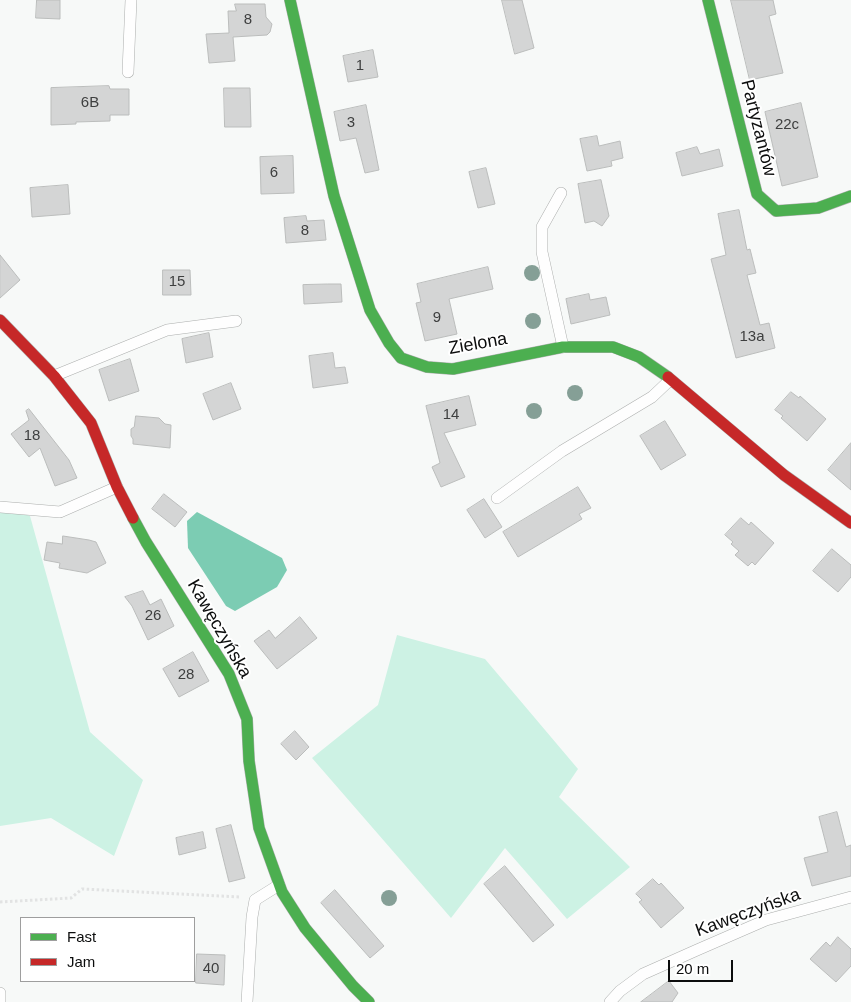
<!DOCTYPE html>
<meta charset="utf-8">
<style>
body{margin:0}
#map{position:relative;width:851px;height:1002px;overflow:hidden;background:#f7f9f8;font-family:Arial,sans-serif}
canvas{display:block}
.legend{position:absolute;left:20px;top:917px;width:175px;height:65px;box-sizing:border-box;background:#fff;border:1px solid #9e9e9e;margin:0;padding:6px 9px;list-style:none;font-size:15px;color:#0c0d0d}
.legend li{display:flex;align-items:center;gap:10px;height:25px}
.legend b{width:25px;border:1px solid #9e9e9e}
.scale{position:absolute;left:668px;top:960px;width:65px;height:22px;box-sizing:border-box;border:2px solid #0c0d0d;border-top:0;padding-left:6px;font-size:15px;line-height:18px;white-space:nowrap;color:#0c0d0d;-webkit-text-stroke:4px #fff;paint-order:stroke}
</style>
<div id="map">
<canvas width="851" height="1002"></canvas>
<ul class="legend">
<li><b style="height:6px;background:#4caf50"></b>Fast</li>
<li><b style="height:6px;background:#c62828"></b>Jam</li>
</ul>
<div class="scale">20 m</div>
</div>
<script>
const g = document.querySelector('canvas').getContext('2d');
g.lineJoin = 'round';
function fill(path, color) { g.fillStyle = color; g.fill(path, 'evenodd'); }
function stroke(path, color, width, dash) { g.strokeStyle = color; g.lineWidth = width; g.lineCap = dash ? 'butt' : 'round'; g.setLineDash(dash || []); g.stroke(path); }
function label(font, color, halo, rows, align = 'center') {
  g.font = font + ' Arial,sans-serif'; g.lineWidth = 4; g.setLineDash([]); g.textBaseline = 'middle'; g.strokeStyle = halo; g.fillStyle = color; for (const [text, x, y, turn = 0] of rows) {
    g.save(); g.translate(x, y); g.rotate((+turn || 0) * Math.PI / 180); g.textAlign = isNaN(turn) ? turn : align; if (halo) g.strokeText(text, 0, 0); g.fillText(text, 0, 0); g.restore();
  }
}
const green = new Path2D(`
 M0 506 30 516 90 732 143 780 114 856 51 818 0 826Z
 M397 635 485 659 578 769 559 797 630 867 567 919 505 848 451 918 312 758 378 705Z`);
const water = new Path2D(`
 M197 512 282 558 287 570 277 587 235 611 226 606 188 548 187 521Z`);
const building = new Path2D(`
 M37 0H60V19L36 18Z
 M502 0H522L534 48 515 54Z
 M731 0H773L776 14 769 16 783 73 750 80Z
 M235 4H265L266 17 272 24 270 32 267 35 233 37 235 61 209 63 206 34 229 33 228 11H236Z
 M373 50 378 77 348 82 343 56Z
 M109 86 110 89H129V115H110V121L76 122V124L51 125V88Z
 M224 88H250L251 127H225Z
 M801 103 818 177 782 186 765 112Z
 M366 105 379 170 365 173 356 138 340 141 334 112Z
 M597 136 599 146 620 141 623 158 611 161 612 166 587 171 580 139Z
 M697 147 700 154 719 149 723 166 682 176 676 153Z
 M293 156 294 193 261 194 260 157Z
 M486 168 495 204 478 208 469 172Z
 M601 180 609 216 602 226 594 221 585 223 578 184Z
 M68 185 70 214 32 217 30 188Z
 M739 210 747 250 750 249 756 273 747 275 760 325 769 323 775 348 736 358 711 259 726 255 718 214Z
 M306 216 307 221 324 220 326 240 286 243 284 218Z
 M0 255 20 280 0 298Z
 M488 267 493 289 449 299 457 334 425 341 416 303 421 302 417 284Z
 M163 270H190L191 295H163Z
 M328 284H341L342 302 304 304 303 285Z
 M589 294 590 300 606 297 610 315 571 324 566 299Z
 M209 333 213 357 186 363 182 339Z
 M333 353 335 368 345 367 348 383 313 388 309 356Z
 M130 359 139 391 109 401 99 370Z
 M231 383 241 409 213 420 203 394Z
 M791 392 799 398 800 396 826 419 807 441 781 418 783 416 775 410Z
 M469 396 476 425 444 433 465 477 441 487 432 467 440 463 426 406Z
 M29 409 69 460 77 478 55 486 40 448 29 457 11 434 29 420 26 411Z
 M136 416 159 418 165 424 171 425 170 448 133 444V439L131 436V429L134 427Z
 M665 421 686 455 661 470 640 436Z
 M851 443V490L828 470Z
 M578 487 591 508 579 514 582 519 518 557 503 532Z
 M164 494 187 512 175 527 152 509Z
 M484 499 502 527 485 538 467 510Z
 M741 518 749 525 751 522 774 543 755 565 752 562 748 566 735 555 739 551 731 544 733 542 725 535Z
 M63 536 89 540 96 542 106 563 87 573 59 568 60 563 44 560 47 542 62 544Z
 M832 549 851 565V577L838 592 813 571Z
 M143 591 150 605 161 599 174 626 148 640 132 606 125 597Z
 M300 617 317 638 277 669 254 641 269 630 275 638Z
 M193 652 209 681 179 697 163 669Z
 M295 731 309 747 296 760 281 744Z
 M837 812 846 847 851 845V876L812 886 804 858 828 852 819 817Z
 M231 825 245 878 229 882 216 829Z
 M203 832 206 848 179 855 176 838Z
 M505 866 554 925 533 942 484 884Z
 M653 879 659 885 661 883 684 908 661 928 639 902 642 900 636 894Z
 M335 890 384 946 370 958 321 903Z
 M838 937 851 949V966L836 982 810 959 826 942 830 946Z
 M197 954 225 955 224 985 196 983Z
 M669 981 678 993 672 1002H641Z`);
const path = new Path2D(`
 M0 902 71 898 82 889 240 897`);
const lane = new Path2D(`
 M128 72 131 0
 M561 193 542 227V252L563 347
 M54 376 167 330 236 321
 M497 498 562 451 652 397 670 380
 M0 507 60 512 117 487
 M0 993V1002
 M247 1002 252 917 255 900 279 885
 M610 1002 620 991 643 974 697 950 766 920 851 897`);
const fast = new Path2D(`
 M290 0 334 196 370 310 389 343 401 358 427 367 453 369 563 347H613L639 357 668 377
 M708 0 757 194 776 211 818 208 851 196
 M133 518 146 542 229 674 247 719 249 761 259 828 282 892 305 928 353 986 369 1002`);
const jam = new Path2D(`
 M0 320 54 376 91 423 117 487 133 518
 M668 377 784 475 851 523`);
const trees = [
 [532,273],
 [533,321],
 [575,393],
 [534,411],
 [389,898]
];
const numberNames = [
 ["8",248,20],
 ["1",360,66],
 ["6B",90,103],
 ["3",351,123],
 ["22c",787,125],
 ["6",274,173],
 ["8",305,231],
 ["15",177,282],
 ["9",437,318],
 ["13a",752,337],
 ["14",451,415],
 ["18",32,436],
 ["26",153,616],
 ["28",186,675],
 ["40",211,969]
];
const streetNames = [
 ["Partyzantów",758,128,76],
 ["Zielona",478,344,-10],
 ["Kawęczyńska",219,629,60],
 ["Kawęczyńska",748,913,-20]
];
fill(green, '#cdf2e4');
fill(water, '#7cccb3');
fill(building, '#d4d5d5');
stroke(building, '#bbbdbc', 1);
stroke(lane, '#acaead', 12);
stroke(fast, '#acaead', 12);
stroke(jam, '#acaead', 12);
stroke(path, '#e2e3e3', 3, [2.5, 2.5]);
stroke(lane, '#fefefe', 11);
stroke(fast, '#4caf50', 11);
stroke(jam, '#c62828', 11);
g.fillStyle = '#859f96';
for (const [x, y] of trees) { g.beginPath(); g.arc(x, y, 8, 0, 2 * Math.PI); g.fill(); }
label('15px', '#3e3f3f', null, numberNames);
label('18px', '#0c0d0d', '#fff', streetNames);
</script>
